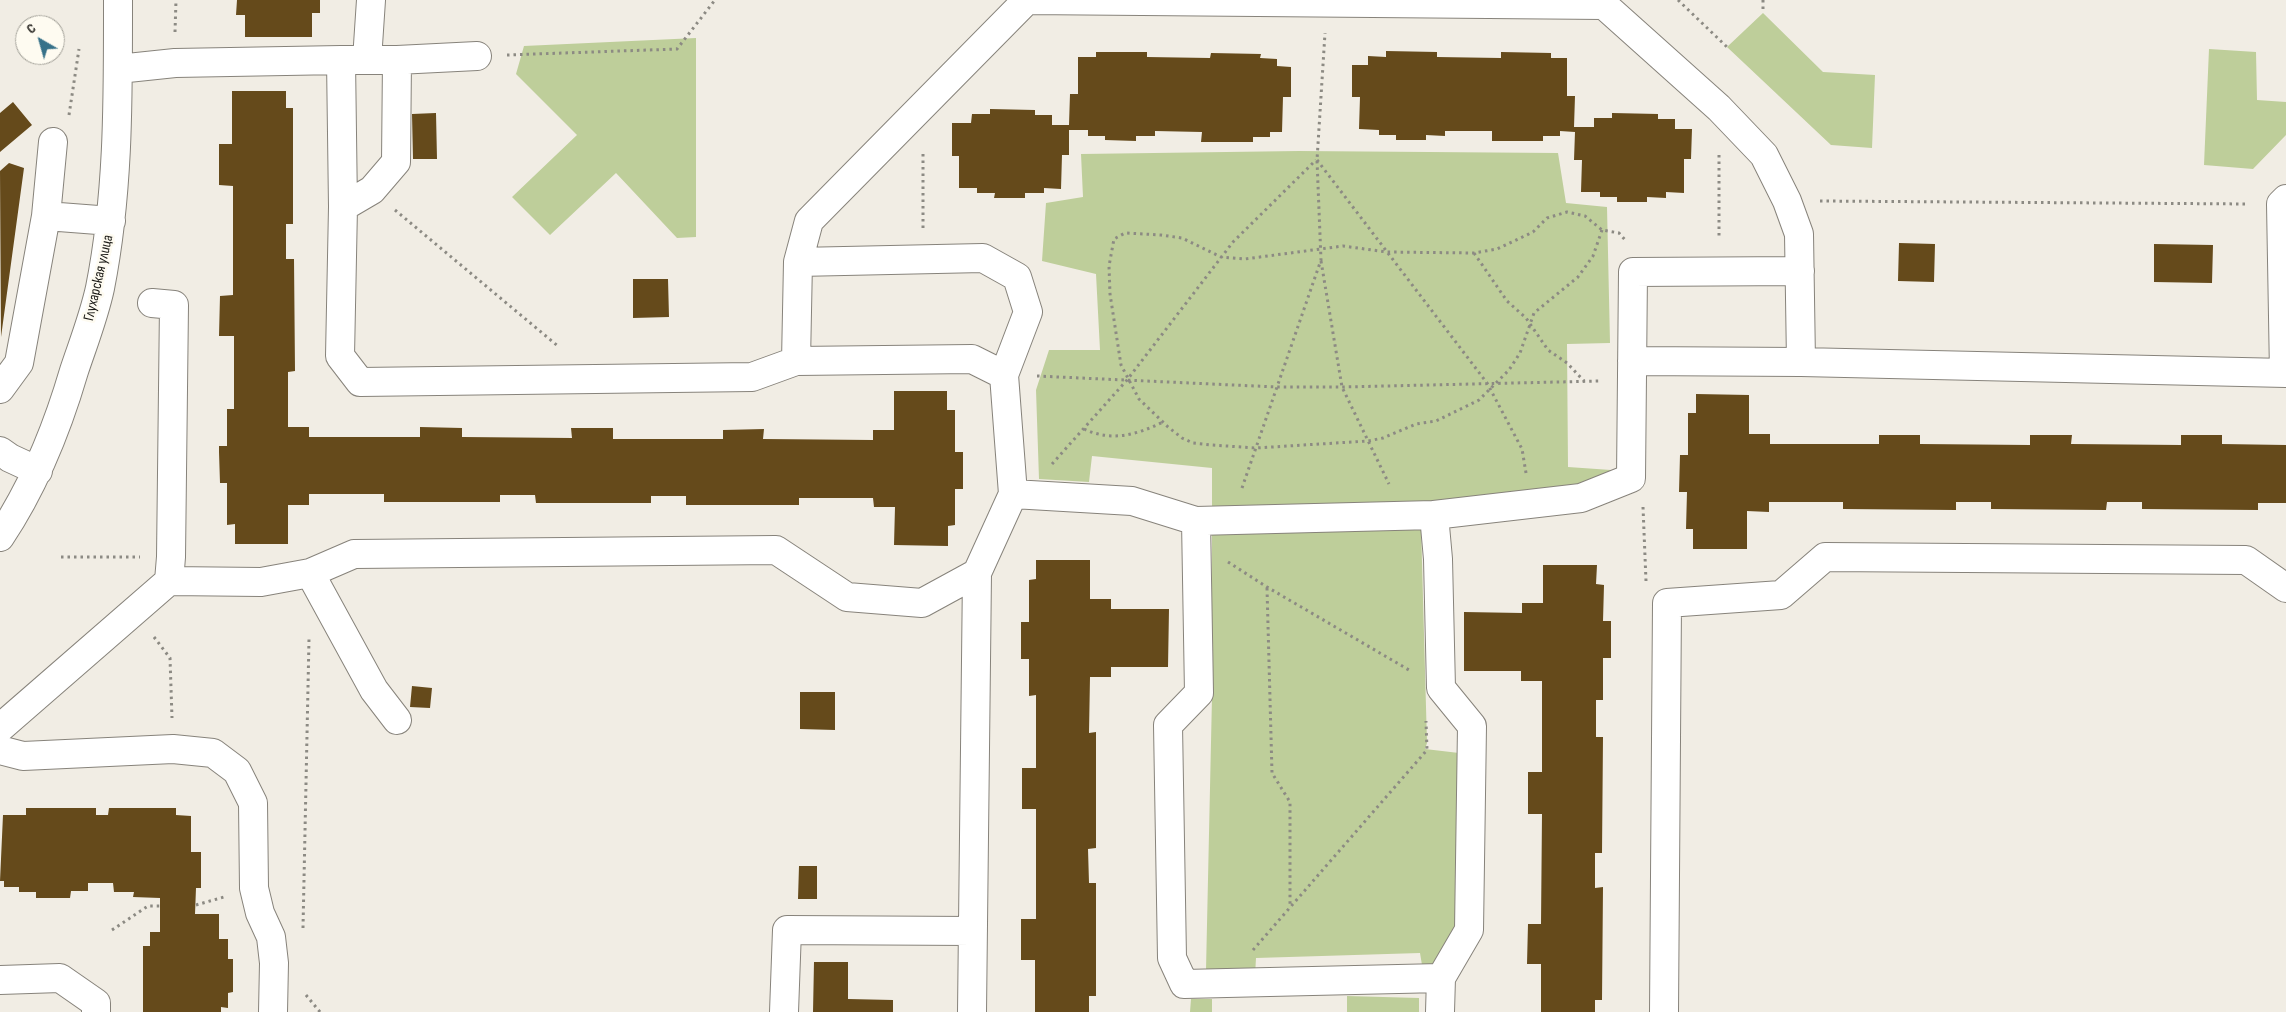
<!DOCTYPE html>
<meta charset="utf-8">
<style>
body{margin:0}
#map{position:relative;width:2286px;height:1012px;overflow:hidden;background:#f1ede4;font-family:"Sofia Sans Condensed",sans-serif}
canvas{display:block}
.north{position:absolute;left:15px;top:15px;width:50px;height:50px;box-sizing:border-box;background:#fefbf1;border:1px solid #a3a199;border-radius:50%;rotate:322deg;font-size:14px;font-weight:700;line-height:20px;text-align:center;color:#1b1a16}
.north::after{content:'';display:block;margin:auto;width:18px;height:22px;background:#367189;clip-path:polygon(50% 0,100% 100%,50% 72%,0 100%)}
</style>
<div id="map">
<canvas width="2286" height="1012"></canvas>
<div class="north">С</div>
</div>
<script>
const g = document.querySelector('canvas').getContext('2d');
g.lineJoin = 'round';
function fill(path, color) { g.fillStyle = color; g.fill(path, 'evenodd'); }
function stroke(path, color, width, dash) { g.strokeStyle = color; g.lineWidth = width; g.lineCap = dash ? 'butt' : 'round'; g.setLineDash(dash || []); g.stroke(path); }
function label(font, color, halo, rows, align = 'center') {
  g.font = font + ' "Sofia Sans Condensed",sans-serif'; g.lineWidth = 5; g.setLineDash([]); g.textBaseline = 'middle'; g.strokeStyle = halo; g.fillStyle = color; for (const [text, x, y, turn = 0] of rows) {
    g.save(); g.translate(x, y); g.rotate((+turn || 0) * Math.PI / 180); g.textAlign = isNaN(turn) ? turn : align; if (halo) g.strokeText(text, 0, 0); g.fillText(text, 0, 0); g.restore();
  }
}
const green = new Path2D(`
 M1763 13 1823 72 1875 75 1872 148 1831 145 1727 47Z
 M696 38V237L677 238 616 173 550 235 512 197 577 135 516 74 524 46Z
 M2209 49 2256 52 2257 100 2286 102V135L2253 169 2204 165Z
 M1299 151 1558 153 1566 203 1607 207 1610 343 1567 344 1568 467 1611 470V478L1577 488 1429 504 1212 507V468L1092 456 1089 482 1039 479 1036 390 1049 350H1100L1096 274 1042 261 1046 203 1083 197 1081 154Z
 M1421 526 1427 743 1425 749 1459 753 1456 927 1433 971H1423L1420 953 1256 958 1255 976 1206 970 1212 697V532Z
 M1347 996 1419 998V1012H1347Z
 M1191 999H1212V1012H1190Z`);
const building = new Path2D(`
 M237 0H320V13H312V37H245V15H236Z
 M1386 51 1437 52V57L1501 58V52L1551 53V58H1567V96H1575L1574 127H1594V118H1612V113L1658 114V119H1675V129H1692L1691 159H1684V193L1666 192V198L1647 197V202H1617V197H1600V192H1581L1582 160H1574L1575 132 1560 131V136H1543V141H1492V131H1445V136L1426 135V140H1396V135H1379V130L1359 129 1360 97H1352V65H1368V56L1386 57Z
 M1096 52H1147V57L1210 58 1211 53 1261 54 1260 58 1277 59V66L1291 67V97H1283L1282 132H1270V137H1253V142H1201L1202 132 1155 131V136H1136V141L1105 140V136H1088V130H1069V155H1062L1061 189 1044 188V193H1025V198H994L995 193H977V188H959V156H952V123H971L972 114H990V109L1035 110V115H1052V125H1069L1070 94H1078V57H1096Z
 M232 91H286V108H293V224H286V259H294L295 371 288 372V427H309V437H420V427L462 428V437L572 438 571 428H613V439H723V430L764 429 763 439 873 440V430H894V391H947V410H955V452H963V489H955V525L948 526V546L894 545 895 507H874L873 498H799V505H686V496H651V503H536L535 495H500V502H384V494H309V505H288V544H235V524L227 525V483H220L219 452V446H227V409H234V336H219L220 296 233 295V186L219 185V144H232Z
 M13 102 32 125 0 152V113Z
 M436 113 437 159H413L412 114Z
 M9 163 24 168 1 337 0 171Z
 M1899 243 1935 244 1934 282 1898 281Z
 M2154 244 2213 245 2212 283 2154 282Z
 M633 279H668L669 317 633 318Z
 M1696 394 1749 395V434H1770V444H1879V435H1920V444L2030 445V435H2072L2071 444 2181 445V435H2222V444L2286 445V503H2258V510L2142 509V502H2107L2106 510 1991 509V502H1956V510L1843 509V502H1769V512L1747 511V549H1693V529H1686L1687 492H1679L1680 455H1688V413H1696Z
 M1036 560H1090V599H1111V609H1169L1168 667H1111V677H1090L1089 733 1096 732V848L1088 849 1089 883H1096V996H1089V1012H1035V960H1021V919H1036V809H1022V768H1036V695L1029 696V659H1021V622H1029V580L1036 579Z
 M1543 565H1597L1596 584 1604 585 1603 621H1611V658H1603V700H1596V737H1603L1602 853H1595V888L1603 887 1602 1000H1595V1012H1541V964H1527L1528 924H1541L1542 814H1528V772H1542V681H1521V671H1464V612L1522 613V603H1543Z
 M412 686 432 688 430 708 410 707Z
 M800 692H835V730L800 729Z
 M26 808H96V815H108L109 808H176V815L191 816V852H201V888H196L195 914H219V939H228V959H233V992L228 993V1008L221 1007V1012H143V946H150V932H160V898L133 897 134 892H114L113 883H88V891H71L70 898H36V892H19V887H4V881H0L3 815H26Z
 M799 866H817V899H798Z
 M814 962H848V999L893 1000V1012H813Z`);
const path = new Path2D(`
 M1678 0 1727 47
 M1763 0V13
 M175 32 176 0
 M507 55 677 49 715 0
 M69 115 79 49
 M1719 155V239
 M1317 160 1487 383 1522 449 1526 473
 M1820 201 2249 204
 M395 210 559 347
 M923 228V152
 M1602 230 1593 256 1578 277 1534 313 1520 353 1509 370 1479 400 1436 421 1416 424 1383 438 1368 441 1256 448 1212 445 1193 443 1182 438 1168 427 1139 399 1121 365 1110 294 1109 266 1114 239 1125 233 1161 235 1182 238 1221 257 1245 259 1343 246 1387 252 1474 253 1497 249 1533 232 1547 218 1567 212 1585 216 1602 230 1619 233 1627 242
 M1474 253 1507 301 1526 318 1548 350 1567 363 1584 381
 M1321 261 1342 387 1389 484
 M1037 376 1277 387H1342L1601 381
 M1084 429C1112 442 1136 435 1163 422
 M1052 464 1127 380 1233 242 1316 160
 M1242 488 1321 260 1317 160 1325 33
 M1643 507 1646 581
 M61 557H140
 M1228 562 1267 587 1409 670
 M1267 588 1272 773 1290 802V906
 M154 637 170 658 172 718
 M196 905 224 897
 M303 928 309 639
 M112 930 148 906H160
 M1253 950 1427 750 1426 721
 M306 995 320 1012`);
const minor = new Path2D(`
 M341 60H397L396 162 372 190 343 207
 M367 60 371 0
 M397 60 477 56
 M118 69 175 63 341 60 343 207 340 356 360 382 752 377 796 361
 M46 216 111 221
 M798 262 983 258 1017 277 1028 312 1004 375
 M152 303 174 305 171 557 169 581
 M1632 361 1801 362 2286 373
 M2284 373 2281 204 2286 199
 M0 389 19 363 46 216 53 142
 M0 451 10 458 38 471
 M1013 494 1004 375 972 359 796 361 798 262 809 221 1027 0 1604 5 1719 108 1764 155 1787 201 1799 234 1801 362
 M1434 515 1581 498 1631 478 1633 272 1800 271
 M1196 521 1199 693 1168 725 1172 958 1184 984 1441 978
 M0 537C34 486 57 429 74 371 83 344 94 316 100 288 119 192 118 97 118 0
 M310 573 374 690 397 720
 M0 728 169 581 261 582 310 573 354 554 776 550 847 597 922 603 977 573 1013 494 1132 501 1196 521 1434 515 1438 559 1441 688 1472 726 1469 930 1441 978 1440 1012
 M0 750 23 756 173 749 213 753 237 771 253 803 254 888 260 913 271 937 274 963 273 1012
 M0 980 60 978 96 1003V1012
 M784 1012 787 930 973 931
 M972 1012 977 573
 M1664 1012 1667 603 1781 595 1825 557 2246 560 2286 588`);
const streetNames = [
 ["Глухарская улица",99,278,-77]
];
fill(green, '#bece9a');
fill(building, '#654a1b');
stroke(minor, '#87837b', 30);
stroke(path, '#8c8a83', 3, [2.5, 4]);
stroke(minor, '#fff', 28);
label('15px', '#1b1a16', '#fefbf1', streetNames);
</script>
